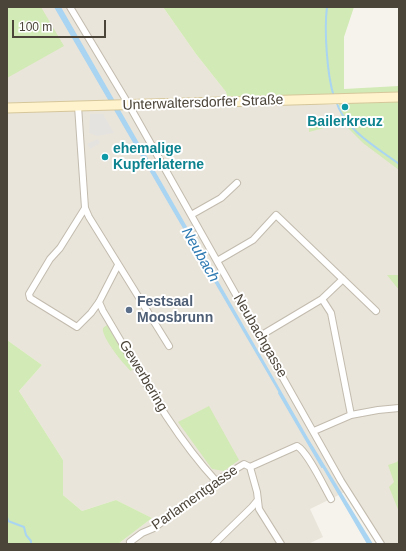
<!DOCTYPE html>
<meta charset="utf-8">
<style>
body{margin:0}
#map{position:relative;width:406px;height:551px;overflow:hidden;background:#f6f3ec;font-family:Helvetica,sans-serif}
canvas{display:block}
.frame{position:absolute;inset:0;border:8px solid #4b4439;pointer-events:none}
.scale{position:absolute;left:12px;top:20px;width:94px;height:18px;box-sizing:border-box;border:2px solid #4b4439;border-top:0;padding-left:5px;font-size:12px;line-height:14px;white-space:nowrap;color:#4b4439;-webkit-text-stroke:3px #fff;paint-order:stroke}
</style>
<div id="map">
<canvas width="406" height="551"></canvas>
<div class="frame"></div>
<div class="scale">100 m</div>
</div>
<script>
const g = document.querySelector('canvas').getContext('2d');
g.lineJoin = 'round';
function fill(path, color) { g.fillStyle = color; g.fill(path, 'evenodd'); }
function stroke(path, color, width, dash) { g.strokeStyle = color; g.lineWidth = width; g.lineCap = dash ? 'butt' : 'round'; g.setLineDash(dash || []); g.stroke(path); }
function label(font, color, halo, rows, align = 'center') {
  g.font = font + ' Helvetica,sans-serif'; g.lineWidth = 4; g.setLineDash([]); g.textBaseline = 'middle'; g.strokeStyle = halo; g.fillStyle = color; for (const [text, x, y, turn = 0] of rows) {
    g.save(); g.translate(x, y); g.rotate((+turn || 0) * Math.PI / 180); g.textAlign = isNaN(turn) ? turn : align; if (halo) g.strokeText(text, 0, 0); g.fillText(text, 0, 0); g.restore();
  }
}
const residential = new Path2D(`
 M7 7H163L196 54 226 92 228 100 399 108V544H377L345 492 310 509 323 537 308 544H118L152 518 116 500 82 511 63 495V460L19 391 42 365 7 340Z`);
const green = new Path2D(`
 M7 7H41L64 46 7 78Z
 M163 7H354L344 37V89L399 86V170L363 143 343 123 309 132V125L337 122 341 119 338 97 228 100 226 92 196 54Z
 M387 275H399V290Z
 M107 325 133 368 131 371C124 365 101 337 103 328Z
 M7 340 42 365 19 391 63 460V495L82 511 116 500 152 518 118 544H7Z
 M209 406 239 460 224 471 212 469 178 422Z
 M399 459V512L389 487 394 482 388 465 397 462Z`);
const parking = new Path2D(`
 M90 114H103L114 133 97 136 89 133Z
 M98 139 100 143 90 149 87 144Z`);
const water = new Path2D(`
 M54 7H61L308 438 373 544H367Z`);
const stream = new Path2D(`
 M327 7C324 30 327 75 334 97
 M336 101C345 130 376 147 399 164
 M279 393 322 467
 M7 517 8 521 24 527 26 535 31 541V544`);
const minor = new Path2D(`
 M70 7 129 105 341 481 381 544
 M78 106 85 208 89 217 169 346
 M85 208 60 248 50 259 29 294 30 298 77 327 91 313 99 302 118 265
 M191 215 221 198 237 183
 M217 261 253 240 276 215 376 311
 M322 299 331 313 351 415
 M99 302 103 311C138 369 170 431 216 481
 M260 336 322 299 343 279
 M314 431 351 415 378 410 399 408
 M250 467 297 446C308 452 324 487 331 499
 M130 542 142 533 154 528 216 481 244 464 250 467 257 492 259 509 281 544
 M214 544 252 507 257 501`);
const secondary = new Path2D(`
 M7 108 399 97`);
const markers = [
 [345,107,4,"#0f9aa8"],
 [105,157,4,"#0f9aa8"],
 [129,310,4,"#5c6f8a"]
];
const streetNames = [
 ["Unterwaltersdorfer Straße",203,103,-2],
 ["Neubachgasse",260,336,60],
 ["Gewerbering",143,376,59],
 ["Parlamentgasse",195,498,-35]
];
const cultureNames = [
 ["Bailerkreuz",345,122],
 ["ehemalige",113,149,"left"],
 ["Kupferlaterne",113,165,"left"]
];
const serviceNames = [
 ["Festsaal",137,302],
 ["Moosbrunn",137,318]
];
const waterNames = [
 ["Neubach",200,255,60]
];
fill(residential, '#eae5da');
fill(green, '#d2eab5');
fill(parking, '#e5e3e0');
fill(water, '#a9d4f2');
stroke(stream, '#a9d4f2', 2);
stroke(minor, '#c2bbae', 8);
stroke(secondary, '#d6c79b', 11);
stroke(minor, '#fff', 6);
stroke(secondary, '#fff3cd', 9);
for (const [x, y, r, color] of markers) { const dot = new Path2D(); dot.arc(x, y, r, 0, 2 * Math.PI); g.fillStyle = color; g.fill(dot); stroke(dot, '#fff', 1.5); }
label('14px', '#4b4439', '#fff', streetNames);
label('bold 14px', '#0d838f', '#fff', cultureNames);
label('bold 14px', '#4e5e75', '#fff', serviceNames, 'left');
label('italic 15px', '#2e7ab2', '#fff', waterNames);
</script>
